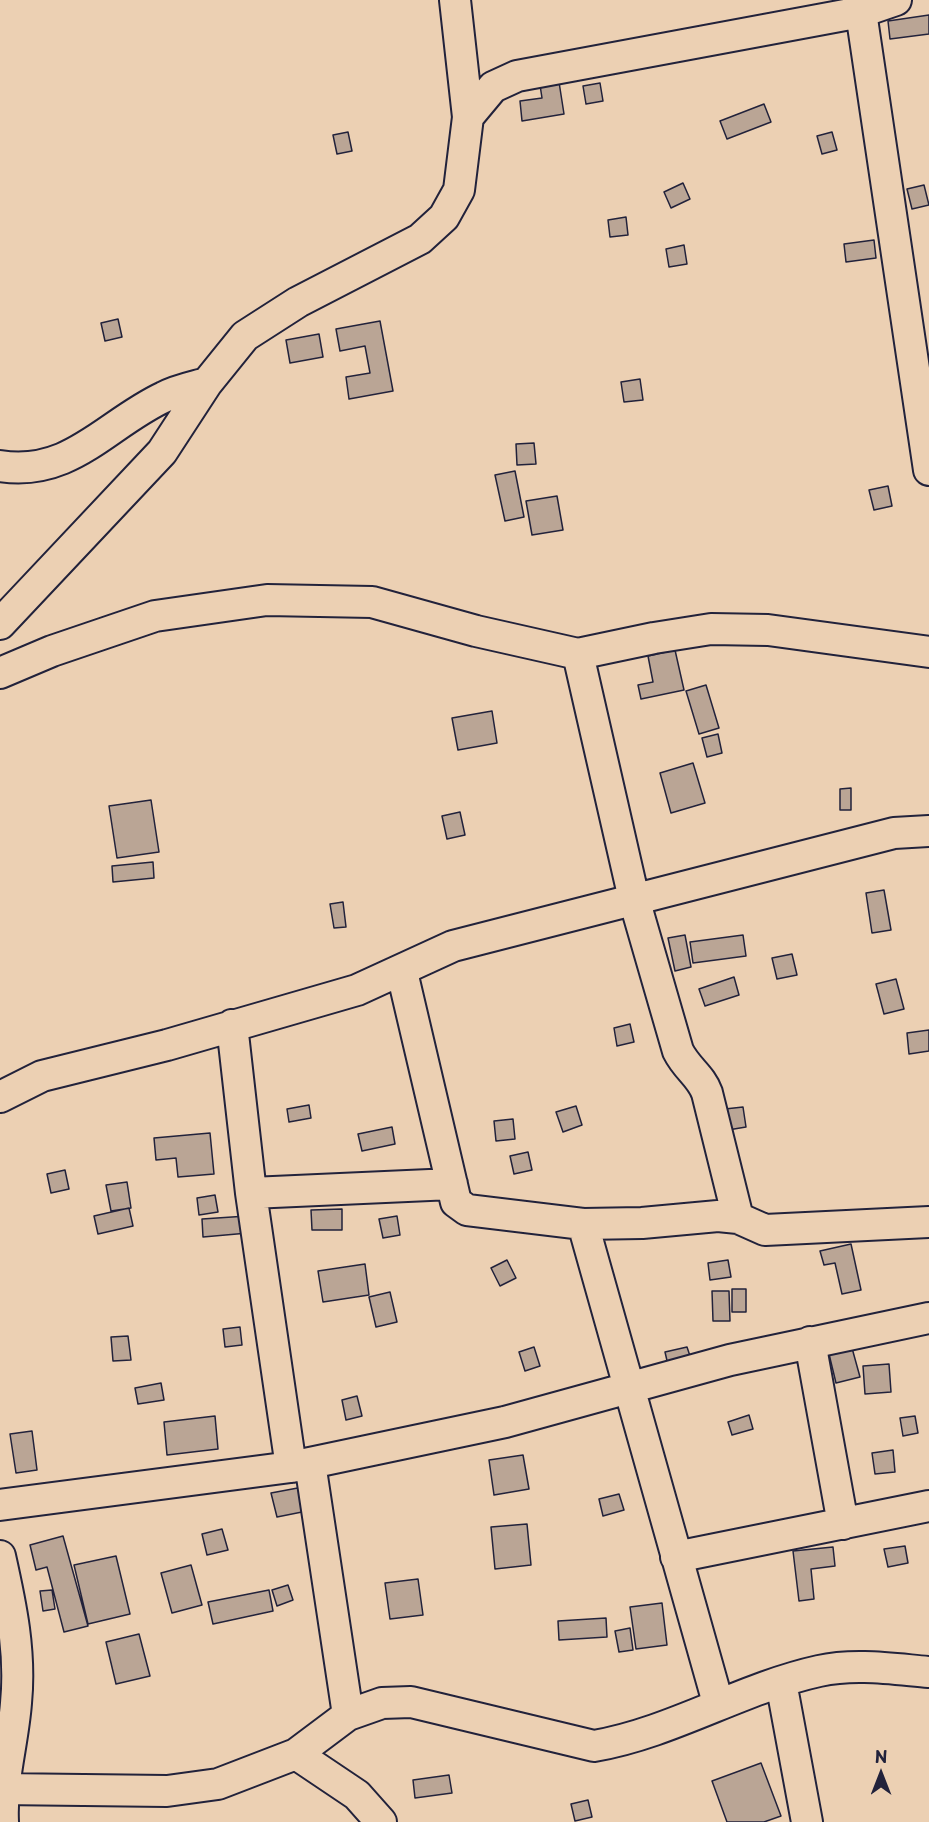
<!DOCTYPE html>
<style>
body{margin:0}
#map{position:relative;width:929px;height:1822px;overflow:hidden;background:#ecd0b3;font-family:"Playpen Sans",sans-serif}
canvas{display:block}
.north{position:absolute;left:851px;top:1744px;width:60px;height:60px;-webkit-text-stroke:4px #ecd0b3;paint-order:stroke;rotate:0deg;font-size:16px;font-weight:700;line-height:24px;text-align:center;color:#22223b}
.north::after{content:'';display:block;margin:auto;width:21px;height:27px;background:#22223b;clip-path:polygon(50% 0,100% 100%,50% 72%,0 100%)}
</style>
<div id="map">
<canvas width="929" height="1822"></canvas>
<div class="north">N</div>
</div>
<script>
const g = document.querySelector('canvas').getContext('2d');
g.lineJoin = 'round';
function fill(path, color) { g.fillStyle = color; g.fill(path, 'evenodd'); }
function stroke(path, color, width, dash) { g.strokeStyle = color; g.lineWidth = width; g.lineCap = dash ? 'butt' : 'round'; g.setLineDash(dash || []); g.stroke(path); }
const building = new Path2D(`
 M929 15V34L890 39 888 21Z
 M559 82 564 114 522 121 520 101 542 98 540 85Z
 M600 83 603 101 586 104 583 86Z
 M764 104 771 122 727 139 720 121Z
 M348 132 352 151 337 154 333 135Z
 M832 132 837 150 822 154 817 136Z
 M683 183 690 199 671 208 664 192Z
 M924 185 929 205 912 209 907 189Z
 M626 217 628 235 610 237 608 220Z
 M874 240 876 258 846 262 844 244Z
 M684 245 687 264 669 267 666 249Z
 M118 319 122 337 105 341 101 323Z
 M380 321 393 391 349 399 346 377 370 373 365 346 340 351 336 329Z
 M319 334 323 357 290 363 286 340Z
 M640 379 643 400 624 402 621 382Z
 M534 443 536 464 517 465 516 444Z
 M515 471 524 517 505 521 495 475Z
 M888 486 892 506 874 510 869 490Z
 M557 496 563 530 532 535 526 501Z
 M675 650 684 690 641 699 638 685 653 682 648 656Z
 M706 685 719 728 699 734 686 691Z
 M492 711 497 743 458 750 452 718Z
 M718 734 722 753 707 757 702 738Z
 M693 763 705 803 671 813 660 773Z
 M851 788V810H840V789Z
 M151 800 159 852 117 858 109 806Z
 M460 812 465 835 447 839 442 816Z
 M153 862 154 878 113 882 112 866Z
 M884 890 891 930 872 933 866 893Z
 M343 902 346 927 334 928 330 904Z
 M685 935 691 967 675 971 668 938Z
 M743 935 746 956 693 963 690 942Z
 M792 954 797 975 777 979 772 958Z
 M734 977 739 995 705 1006 699 989Z
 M896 979 904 1009 884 1014 876 984Z
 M630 1024 634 1042 617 1046 614 1028Z
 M929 1030V1051L909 1054 907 1033Z
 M309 1105 311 1118 289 1122 287 1109Z
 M576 1106 582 1125 563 1132 556 1112Z
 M743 1107 746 1127 728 1130 725 1109Z
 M513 1119 515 1139 496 1141 494 1121Z
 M392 1127 395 1144 362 1151 358 1134Z
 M210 1133 214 1174 178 1177 176 1158 156 1160 154 1138Z
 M528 1152 532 1170 514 1174 510 1156Z
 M65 1170 69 1189 51 1193 47 1174Z
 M127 1182 131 1208 111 1211 106 1185Z
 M215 1195 218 1212 199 1215 197 1198Z
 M129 1208 133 1226 98 1234 94 1216Z
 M342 1209V1230H312L311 1210Z
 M247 1216 248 1233 203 1237 202 1219Z
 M397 1216 400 1235 383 1238 379 1219Z
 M851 1244 861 1290 842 1294 835 1263 824 1265 820 1251Z
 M507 1260 516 1278 500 1286 491 1268Z
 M728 1260 731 1277 710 1280 708 1263Z
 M365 1264 369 1295 323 1302 318 1271Z
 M732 1289H746V1312H732Z
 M712 1291H729L730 1321H713Z
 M390 1292 397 1322 376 1327 369 1297Z
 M240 1327 242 1345 225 1347 223 1329Z
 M128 1336 131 1360 113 1361 111 1337Z
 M534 1347 540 1366 525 1371 519 1352Z
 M687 1347 691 1359 668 1365 665 1352Z
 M852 1348 860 1377 836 1383 829 1354Z
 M889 1364 891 1392 865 1394 863 1366Z
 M161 1383 164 1400 138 1404 135 1388Z
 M357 1396 362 1416 346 1420 342 1400Z
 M749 1415 753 1429 732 1435 728 1422Z
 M215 1416 218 1449 167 1455 164 1422Z
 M915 1416 918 1433 903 1436 900 1418Z
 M32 1431 37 1470 16 1473 10 1434Z
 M893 1450 895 1472 875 1474 872 1453Z
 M523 1455 529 1489 494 1495 489 1460Z
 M303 1487 307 1511 277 1517 271 1493Z
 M619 1494 624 1510 603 1516 599 1499Z
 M527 1524 531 1565 495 1569 491 1527Z
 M222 1529 228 1550 207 1555 202 1534Z
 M63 1536 88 1626 64 1632 47 1567 36 1570 30 1545Z
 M905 1546 908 1563 888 1567 884 1549Z
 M833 1547 835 1566 811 1569 814 1599 799 1601 793 1551Z
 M116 1556 130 1614 88 1624 74 1565Z
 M191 1565 202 1605 172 1613 161 1573Z
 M418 1579 423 1615 390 1619 385 1583Z
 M288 1585 293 1600 277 1606 272 1590Z
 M52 1590 55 1609 43 1611 40 1591Z
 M269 1590 273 1611 213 1624 208 1602Z
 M662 1603 667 1645 636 1649 630 1607Z
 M606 1618 607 1637 559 1640 558 1621Z
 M630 1628 633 1650 619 1652 615 1631Z
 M139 1634 150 1676 116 1684 106 1642Z
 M761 1763 781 1816 764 1822H727L712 1781Z
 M449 1775 452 1793 415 1798 413 1780Z
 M588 1800 592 1817 575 1821 571 1804Z`);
const minor = new Path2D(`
 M861 12 929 470
 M468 117 493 87 517 76 861 12 896 0
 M0 466C71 477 106 424 164 397 177 390 193 387 207 383
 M0 624 162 452 207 383 245 336 298 302 420 239 444 217 459 190 468 117 455 0
 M578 654 634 899 678 1051C687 1069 701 1076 707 1093L738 1218
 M0 673 52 651 155 616 267 600 372 602 476 631 578 654 654 638 711 629 768 630 929 652
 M402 972 456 1202 467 1210 583 1224 642 1223 718 1216 738 1218 765 1230 929 1222
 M232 1025 251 1193 291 1467
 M0 1097 42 1076 167 1045 357 990 453 946 894 833 929 831
 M251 1193 452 1184
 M583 1224 718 1703
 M810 1342 843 1524
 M310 1463 348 1715
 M0 1505 291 1467 505 1422 730 1360 929 1318
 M0 1556C11 1605 21 1652 16 1703 13 1743 1 1781 3 1822
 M676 1557 929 1506
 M781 1682 807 1822
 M296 1754 357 1795 381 1822
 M0 1789 167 1791 218 1784 296 1754 348 1715 382 1703 411 1702 594 1746C671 1733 742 1688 819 1671 855 1663 893 1669 929 1672`);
fill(building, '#baa595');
stroke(building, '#22223b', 1.5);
stroke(minor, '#22223b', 34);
stroke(minor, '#ecd0b3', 30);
</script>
